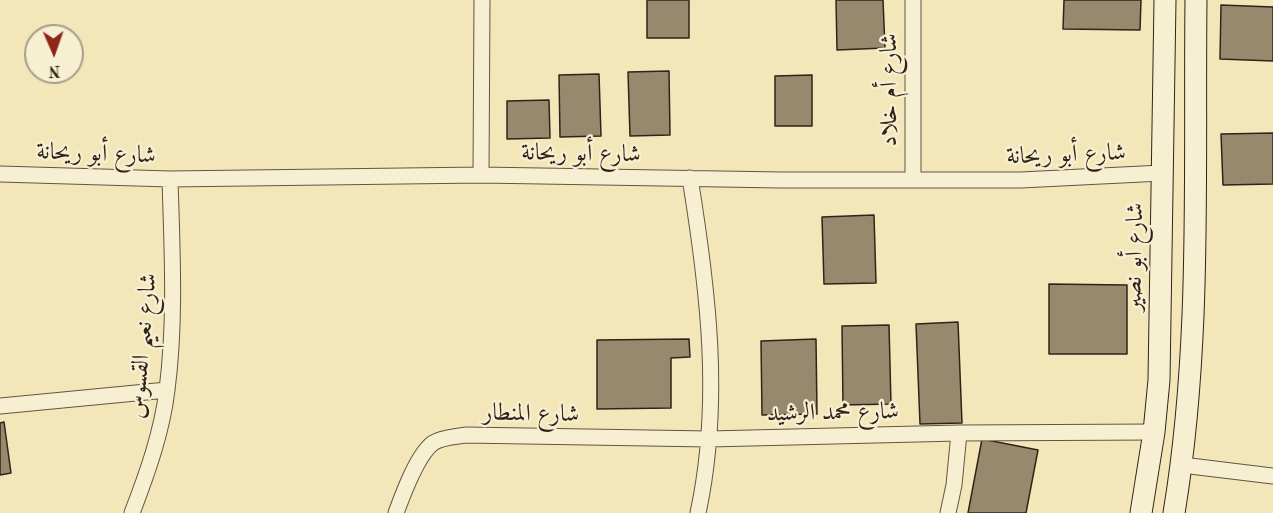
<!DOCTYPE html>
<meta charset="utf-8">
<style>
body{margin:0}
#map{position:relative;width:1273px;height:513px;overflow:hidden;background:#f3e7ba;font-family:"Old Standard TT",serif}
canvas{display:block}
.north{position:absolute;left:24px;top:24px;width:60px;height:60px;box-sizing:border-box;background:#f7efd2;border:2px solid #a89d88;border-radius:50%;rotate:178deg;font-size:16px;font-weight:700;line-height:24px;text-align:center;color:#312319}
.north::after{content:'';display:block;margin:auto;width:21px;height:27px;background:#8f2418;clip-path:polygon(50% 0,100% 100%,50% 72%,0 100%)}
</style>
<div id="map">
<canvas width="1273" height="513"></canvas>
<div class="north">N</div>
</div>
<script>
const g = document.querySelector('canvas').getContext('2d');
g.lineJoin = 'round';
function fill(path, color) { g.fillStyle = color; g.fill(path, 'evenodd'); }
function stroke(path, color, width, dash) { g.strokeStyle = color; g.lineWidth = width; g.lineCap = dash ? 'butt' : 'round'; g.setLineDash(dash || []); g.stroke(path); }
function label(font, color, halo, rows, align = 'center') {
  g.font = font + ' "Old Standard TT",Amiri,serif'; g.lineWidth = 4.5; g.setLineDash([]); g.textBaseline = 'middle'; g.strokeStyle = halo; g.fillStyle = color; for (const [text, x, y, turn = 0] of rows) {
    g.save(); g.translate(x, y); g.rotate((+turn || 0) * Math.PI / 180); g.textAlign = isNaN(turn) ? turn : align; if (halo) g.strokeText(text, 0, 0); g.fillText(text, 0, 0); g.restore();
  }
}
const building = new Path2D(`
 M647 0H689V38H647Z
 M836 0H883L885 48 837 50Z
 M1064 0H1141L1140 30 1063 29Z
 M1221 5 1273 7V61L1220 59Z
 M669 71 670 135 630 136 628 72Z
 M599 74 601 136 560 137 559 75Z
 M812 75V126H775V76Z
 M549 100 550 138 507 139V101Z
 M1273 133V184L1223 185 1221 134Z
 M874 215 876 283 824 284 822 217Z
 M1049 284 1127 285V354H1049Z
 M958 322 962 423 920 424 916 324Z
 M889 325 891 404 843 405 842 326Z
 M689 339 690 357 671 358V408L597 409V340Z
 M816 339 817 414 762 415 761 341Z
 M4 422 11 473 0 475V423Z
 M982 439 1038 450 1026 513H968Z`);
const minor = new Path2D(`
 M0 174 170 179 481 175 781 180H1021L1162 173
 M481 175 482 0
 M690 178C708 289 722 402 698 513
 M913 180V0
 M0 406 167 390
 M1182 465 1273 476
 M132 513C147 474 162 432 167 390 176 320 172 249 170 179
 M396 513C403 494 417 455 433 443 442 437 455 437 465 435L709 439 959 433 1154 432
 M948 513 954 485 959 433`);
const secondary = new Path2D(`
 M1141 513 1154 432 1159 380 1165 0
 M1174 513C1202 344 1194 171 1196 0`);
const streetNames = [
 ["شارع أم خلاد",890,90,-90],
 ["شارع أبو ريحانة",96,154,2],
 ["شارع أبو ريحانة",581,154,1],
 ["شارع أبو ريحانة",1066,155,-2],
 ["شارع أبو نصير",1135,257,-89],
 ["شارع نعيم القسوس",143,346,-85],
 ["شارع محمد الرشيد",833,413,-1],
 ["شارع المنطار",531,414,1]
];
fill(building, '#96896d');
stroke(building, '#312319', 1.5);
stroke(minor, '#625441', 17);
stroke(secondary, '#312319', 23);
stroke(minor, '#f7efd2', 15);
stroke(secondary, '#f7efd2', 21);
label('24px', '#312319', '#f7efd2', streetNames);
</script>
